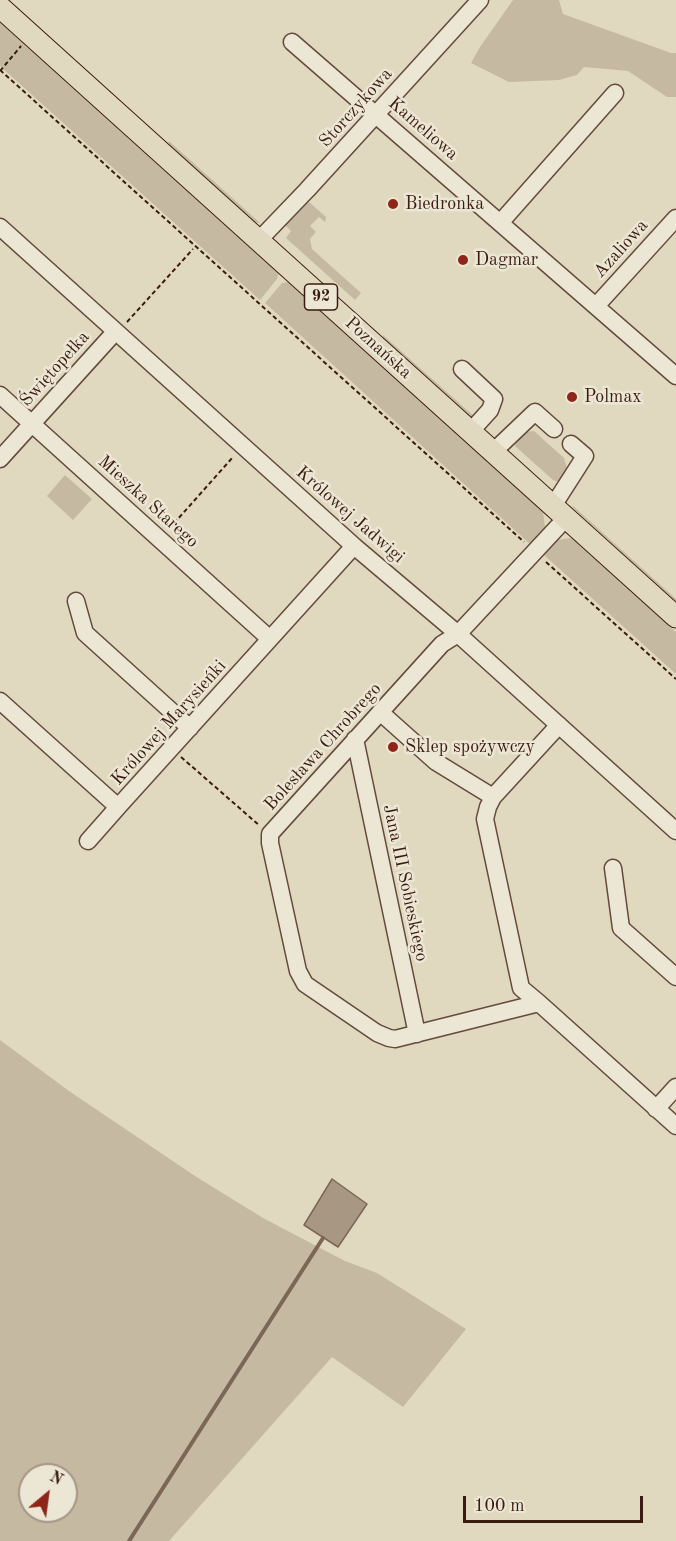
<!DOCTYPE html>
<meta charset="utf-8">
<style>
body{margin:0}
#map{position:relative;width:676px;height:1541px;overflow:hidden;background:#e1d9bf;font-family:"Old Standard TT",serif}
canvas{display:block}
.north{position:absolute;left:18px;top:1463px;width:60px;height:60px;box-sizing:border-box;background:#ece6d5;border:2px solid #a59586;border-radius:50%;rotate:29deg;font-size:16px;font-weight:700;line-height:24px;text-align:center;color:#3a1b0f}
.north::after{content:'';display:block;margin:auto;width:21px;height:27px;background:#8f2418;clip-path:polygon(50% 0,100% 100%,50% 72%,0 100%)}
.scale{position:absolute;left:463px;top:1496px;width:180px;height:27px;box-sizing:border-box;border:3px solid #3a1b0f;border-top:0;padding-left:8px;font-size:18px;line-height:21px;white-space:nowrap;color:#3a1b0f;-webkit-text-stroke:4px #ece6d5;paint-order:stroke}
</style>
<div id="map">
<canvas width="676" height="1541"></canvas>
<div class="north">N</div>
<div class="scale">100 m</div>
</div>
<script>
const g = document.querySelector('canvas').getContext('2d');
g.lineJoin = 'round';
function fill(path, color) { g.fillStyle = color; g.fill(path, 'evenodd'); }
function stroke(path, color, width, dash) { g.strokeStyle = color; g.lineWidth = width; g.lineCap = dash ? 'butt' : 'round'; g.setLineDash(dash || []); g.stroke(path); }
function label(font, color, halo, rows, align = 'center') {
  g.font = font + ' "Old Standard TT",serif'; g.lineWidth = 5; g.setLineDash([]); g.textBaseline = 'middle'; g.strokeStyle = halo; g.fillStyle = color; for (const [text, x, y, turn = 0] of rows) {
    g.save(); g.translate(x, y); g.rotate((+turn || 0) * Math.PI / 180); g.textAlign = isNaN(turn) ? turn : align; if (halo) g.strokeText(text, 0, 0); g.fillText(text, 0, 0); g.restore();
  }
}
const green = new Path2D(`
 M513 0H559L563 14 671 53H676V97H667L628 71 584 67 577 75 559 80 509 82 471 63 480 47Z
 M0 22 279 272 277 279 260 300 0 66Z
 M169 141 260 223 254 222 168 144Z
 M309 202 326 217 325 222 319 217 310 226 316 232 310 239 312 249 361 293 355 300 286 238 291 231 283 223 304 203Z
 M289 282 543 511 545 528 530 544 265 303 282 283Z
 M383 335 477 419H473L383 338Z
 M534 431 564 458 568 471 561 483 553 480 515 446C517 435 523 432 534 431Z
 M65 475 92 499 73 520 47 496Z
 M572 505 676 599V602L573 508Z
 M571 538 676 632V674L544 555 557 540Z
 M0 1040 69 1091 195 1176 263 1218 345 1261 377 1273 466 1329 403 1407 332 1357 169 1541H0ZM30 1475H66V1511H30Z`);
const water = new Path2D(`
 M332 1179 367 1204 338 1247 304 1225Z`);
const stream = new Path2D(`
 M129 1541 323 1238`);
const path = new Path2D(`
 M0 70 524 542
 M0 71 21 46
 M127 322 193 249
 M169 529 233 457
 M546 562 676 679
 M181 757 260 826`);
const minor = new Path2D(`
 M292 42 676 376
 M500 223 615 93
 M0 227 354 546 458 634 676 831
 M259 240 307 190 480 0
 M596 306 676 218
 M462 369 494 399 490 410 470 432
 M0 395 270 639
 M493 452 535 412 554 429
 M0 459 115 332
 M553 506 585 456 571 444
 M566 518 458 634 442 644 270 834V843L298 971 305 984 377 1033 389 1038 395 1039 539 1003 676 1126
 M76 601 85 633 190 728
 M0 701 118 807 354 546
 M380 712 436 762 493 797
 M355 739 417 1034
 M88 841 118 807
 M613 868 621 928 676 977
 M539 1003 521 988 485 819 488 807 493 797 559 725
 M656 1109 676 1087`);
const major = new Path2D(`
 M0 7 676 617`);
const markers = [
 [393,204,6,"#8f2418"],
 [463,260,6,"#8f2418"],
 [572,397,6,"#8f2418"],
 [393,747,6,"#8f2418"]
];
const shields = [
 [321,297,33]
];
const shieldNames = [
 ["92",321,297]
];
const streetNames = [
 ["Storczykowa",356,108,-48],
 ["Kameliowa",423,129,41],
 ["Azaliowa",621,249,-48],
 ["Poznańska",378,348,42],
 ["Świętopełka",55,369,-48],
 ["Mieszka Starego",148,502,42],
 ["Królowej Jadwigi",350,515,41],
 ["Królowej Marysieńki",169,723,-48],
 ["Bolesława Chrobrego",323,747,-48],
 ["Jana III Sobieskiego",405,883,78]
];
const poiNames = [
 ["Biedronka",405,204],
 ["Dagmar",475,260],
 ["Polmax",584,397],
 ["Sklep spożywczy",405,747]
];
fill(green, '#c5b9a1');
fill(water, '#a89883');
stroke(water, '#7c6655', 1.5);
stroke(stream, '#7c6655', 4);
stroke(minor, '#644a3b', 19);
stroke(major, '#3a1b0f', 23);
stroke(path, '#3a1b0f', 2, [4.5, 3]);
stroke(minor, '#ece6d5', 16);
stroke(major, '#e1d9bf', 21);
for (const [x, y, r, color] of markers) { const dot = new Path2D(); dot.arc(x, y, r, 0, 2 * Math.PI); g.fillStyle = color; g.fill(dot); stroke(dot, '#ece6d5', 2); }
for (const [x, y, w] of shields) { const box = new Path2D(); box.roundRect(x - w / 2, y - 13, w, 26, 4.5); g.fillStyle = '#ece6d5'; g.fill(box); stroke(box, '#3a1b0f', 1.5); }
label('bold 16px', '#3a1b0f', null, shieldNames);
label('18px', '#3a1b0f', '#ece6d5', streetNames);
label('18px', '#3a1b0f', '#ece6d5', poiNames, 'left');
</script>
